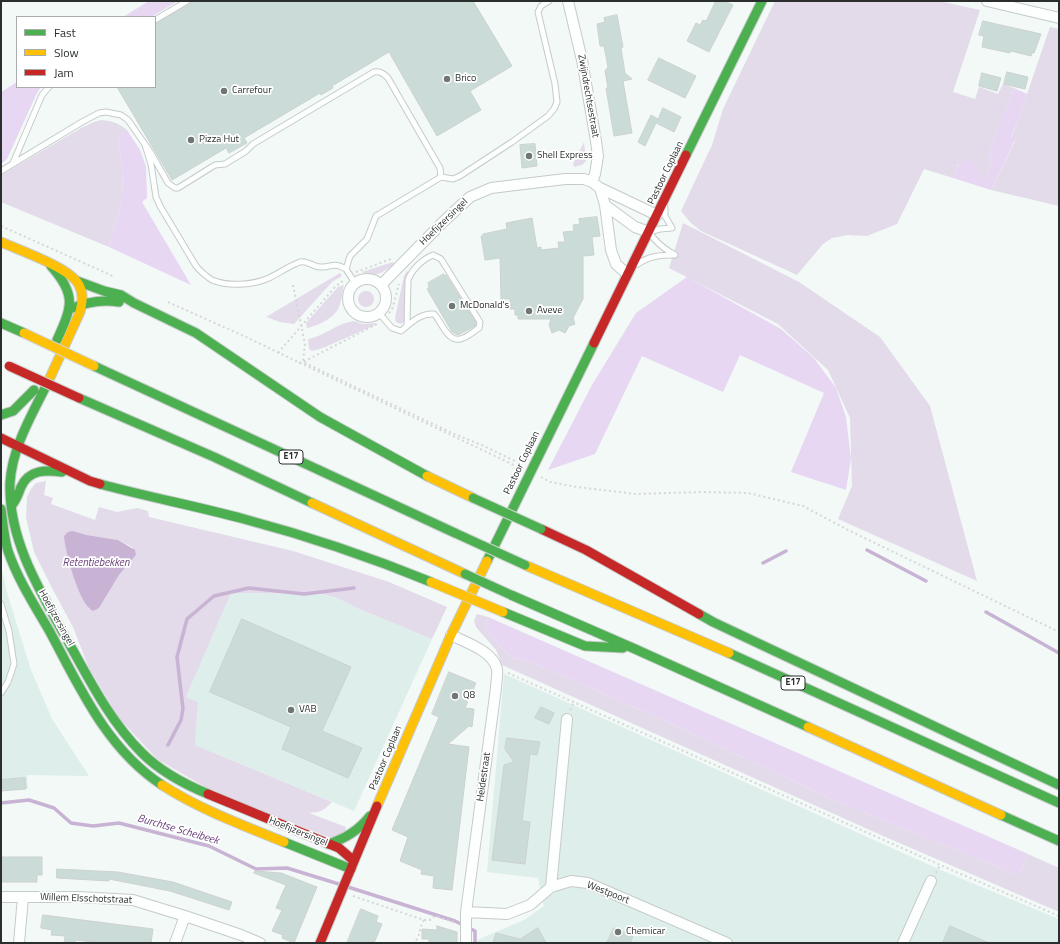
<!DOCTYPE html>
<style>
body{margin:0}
#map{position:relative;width:1060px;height:944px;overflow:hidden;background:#f2f9f7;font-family:"Titillium Web",sans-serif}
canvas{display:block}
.frame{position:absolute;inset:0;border:2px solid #2a2f2e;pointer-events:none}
.legend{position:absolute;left:16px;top:16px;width:140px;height:72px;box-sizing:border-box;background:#fff;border:1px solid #aaacab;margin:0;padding:5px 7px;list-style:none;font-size:12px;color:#2a2f2e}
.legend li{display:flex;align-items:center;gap:8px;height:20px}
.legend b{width:20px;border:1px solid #aaacab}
</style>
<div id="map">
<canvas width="1060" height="944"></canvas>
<div class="frame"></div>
<ul class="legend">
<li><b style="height:5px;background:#4caf50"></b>Fast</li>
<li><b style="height:5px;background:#ffc107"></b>Slow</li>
<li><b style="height:5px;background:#c62828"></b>Jam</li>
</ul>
</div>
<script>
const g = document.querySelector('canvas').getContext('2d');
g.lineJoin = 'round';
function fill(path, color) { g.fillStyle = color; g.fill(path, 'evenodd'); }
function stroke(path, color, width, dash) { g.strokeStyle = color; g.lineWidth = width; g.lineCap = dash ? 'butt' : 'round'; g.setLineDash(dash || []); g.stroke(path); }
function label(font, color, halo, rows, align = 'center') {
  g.font = font + ' "Titillium Web",sans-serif'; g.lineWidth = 3.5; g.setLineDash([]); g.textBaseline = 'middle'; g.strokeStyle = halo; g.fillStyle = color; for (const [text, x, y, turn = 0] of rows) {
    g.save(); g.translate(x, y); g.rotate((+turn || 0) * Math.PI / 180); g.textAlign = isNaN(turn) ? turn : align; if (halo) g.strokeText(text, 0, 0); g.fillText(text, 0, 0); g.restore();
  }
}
const built = new Path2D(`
 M1 566 8 596 31 670 52 719 89 776 27 775 28 788 1 790Z
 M231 593 322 594 337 598 357 608 432 639 354 811 195 745 198 702 186 697Z
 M504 674 943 871 1059 919V943H477V940L524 920 544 906 538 878 487 872Z`);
const green = new Path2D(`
 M775 1H939L980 10 953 92 975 99 979 87 998 94 1003 84 1014 88 988 153C994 162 988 171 984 180L980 179 958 164 953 178 924 169 897 224 867 236 848 235 832 238 823 244 797 275 701 231 690 222 681 211 712 145 723 109Z
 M1050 27 1059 29V206L991 190 1015 141 1011 138 1018 120Z
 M101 120C112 121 119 123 127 130L118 139 122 167 123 196 109 247 1 202V175L83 127 94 122Z
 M584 142 586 161 582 165 574 167 573 164Z
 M683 223 799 282 880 337 930 406 977 581 838 519 852 486 850 418 828 370 778 324 669 268Z
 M393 262 394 264C384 272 374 279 362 272Z
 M407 271 409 273C402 283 405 309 404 322L401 324 396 322 395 318 404 276Z
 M340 273 342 276 332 282 294 324 280 322 266 317Z
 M344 285C342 291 342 298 340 304 336 318 319 325 307 328L306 323 338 287Z
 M358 299a8 8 0 1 1 16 0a8 8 0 1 1-16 0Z
 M354 321 363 324 375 323V325L323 348 312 351 309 349 308 339C325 336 337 323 354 321Z
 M46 481 44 495 53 498 51 504 95 520 99 507 117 512 137 508 148 511 149 517 293 551 389 582 447 607 432 639 357 608 337 598 322 594 231 593 186 697 198 702 195 745 332 802C323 811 321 812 309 813L346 827 345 832 331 838 214 792 157 759 118 717 88 666 73 627 52 588 34 552 26 517 27 497 31 489 36 483ZM73 531 87 535 118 540 132 547 136 555 119 575 99 608 89 609 80 593 72 572Z
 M477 614 488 617 486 626 491 635 498 644 511 657 533 663 657 717 840 803 1019 875 1028 854 1059 868V912L881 835 502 665 496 650 476 627 474 621Z`);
const forest = new Path2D(`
 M149 1H178L151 17H123Z
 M17 82V87H41L37 93 7 159 1 164V92Z
 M1014 88 1027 94 1018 120 1011 137 1015 140 991 190 953 178C957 168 956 163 968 160 977 164 979 170 980 179H984C988 171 994 162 988 153Z
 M127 130 140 150 146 166 147 198 142 202 191 285 109 247 123 196 122 167 118 139Z
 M687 277 781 329 814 358 836 388 846 417 851 459 846 490 791 472 824 393 740 355 723 392 642 356 595 454 548 470 592 385 636 313Z
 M488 617 1028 854 1019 875 840 803 657 717 533 663 511 657 498 644 491 635 486 626Z`);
const water = new Path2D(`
 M73 531 87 535 118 540 135 550 136 555 119 575 99 608 93 611C79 605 65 551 64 536L68 532Z`);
const stream = new Path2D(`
 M867 550 926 581
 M763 563 786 551
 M986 612 1059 653
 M168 745 181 720 183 709 177 657 187 619 214 596 249 588 304 594 354 588
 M1 803 29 800 54 808 71 823 93 826 119 823 209 846 256 869 287 868 342 885
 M348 887 455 921 475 931V943`);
const building = new Path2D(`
 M191 1H473L512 66 470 91 481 110 437 136 389 52 332 86 333 88 321 95 320 93 244 138 247 143 229 153 226 148 172 180 117 87H155V24L189 4Z
 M716 1H724L733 5 709 52 687 41 696 23 700 25 703 20 706 21Z
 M617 15 623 47 621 48 625 73 632 79 623 81 632 133 614 136 606 88H608L605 71 608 67 604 46H600L597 24 605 22 604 18Z
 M983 21 1041 34 1034 53H1032L1031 56 1011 51 1010 53 982 47 984 36 979 35Z
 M659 58 696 76 685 98 648 80Z
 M1007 72 1028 77 1025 89 1004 84Z
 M982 73 1001 78 997 91 979 86Z
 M663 108 681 117 674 132 656 123 645 146 638 142 651 115 658 119Z
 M535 144 537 166 522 168 520 145Z
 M597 217 600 236 592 237 594 255 583 256V299L573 318 575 324 569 326 565 333 559 330 552 333 549 325 551 319H518V315H515V309H510V299H501L500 258 485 260 481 236H483V234L507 229 506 223 532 218 537 248 541 247V250L559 248 558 242H565L563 232 574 231 573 225 580 224 579 219Z
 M444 274 445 276 446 275 476 323 475 326 458 335 452 332 427 289 429 288 428 283Z
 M242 619 351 667 322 731 362 748 348 778 282 749 291 727 210 692Z
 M449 672 476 683 465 708 474 709 472 727 469 726 448 744 469 747 452 890 433 888 434 876 421 874 422 870 400 861 408 837 392 830 439 717 432 714Z
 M541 707 554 713 549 724 535 718Z
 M507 738 540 742 537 755 530 754 522 821 530 822 525 864 492 860 504 765 514 762 505 749Z
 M25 778 26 789 1 791V780Z
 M1 857H42V875H37V882H1Z
 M57 869 118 872 173 882 232 902 229 910 170 891 109 879V881L57 878Z
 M255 871 281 873 317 887 294 943 282 938 283 935 272 931 282 910 276 908 286 885 254 873Z
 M361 909 378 916 376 922 382 924 374 943H347Z
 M43 915 153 929 151 943H104L75 940V943H64L65 936 51 935 52 930 41 928Z
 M437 926 457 932V943H429V939H422V929L437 930Z
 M950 926 989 943H943Z
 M538 928 546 943H493L496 933 520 939Z
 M614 928 633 936 630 943H607Z`);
const path = new Path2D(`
 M1 226 115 277
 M356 272 391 259
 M293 285 305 344 303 362 452 433 484 446 521 464
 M168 302 246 337 520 468
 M389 313 392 310 399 284
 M278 353 335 287 344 280
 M299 363 303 362 379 323
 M541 477 550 482 577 487 636 494 702 492 748 493 803 506 850 531 1059 632
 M508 673 940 865 1059 916
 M570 710 574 702
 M936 873 940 865
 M353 896 424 920C418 929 422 934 414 943
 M424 920H430L435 916 456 923`);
const lane = new Path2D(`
 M155 20 187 1
 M13 163 42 95 49 87
 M1 171 82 122 99 113 106 112 121 115 128 120 151 153 168 183 175 188H178L215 165 225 164 246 151 253 144 374 72C380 71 383 73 388 78L440 168 441 177 376 216 367 239 350 256 346 269C331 261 333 268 320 267 313 267 307 260 300 262 289 266 279 273 269 278 253 285 229 287 212 280 206 276 201 272 196 266L160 206 156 197 151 164 145 145
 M441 177 453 179 460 176 512 142 548 116 554 109 557 102 555 84 538 12 541 6 549 1
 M665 207V216L672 228 660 229 649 232C656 243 664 249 675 255
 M638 264C649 256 660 255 674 255
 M346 269 355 283
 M379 313 392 328 401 331C411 323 420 313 434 314 442 322 448 345 463 338 469 336 474 331 479 328L480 322 441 259 433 255C423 259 412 269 408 280L407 326
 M1 604 9 631 14 664 8 682 1 693`);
const street = new Path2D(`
 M568 1 582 60 596 141 598 156 595 174 592 182
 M987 1 1059 18
 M600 188 605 205 611 250 616 264 627 274
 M605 205 635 227 649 232
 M348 298a19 19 0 1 1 38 0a19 19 0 1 1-38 0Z
 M381 285 443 222 470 197 491 188 565 179H584L592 182 600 188 657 215
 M451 635C465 642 493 651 497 669 498 675 496 682 496 688L466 912V943
 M551 887 567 719
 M1 897H78L133 900 185 916 241 935 260 943
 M466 912 507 914 530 905 551 887 571 881 588 883 727 943
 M19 943 23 897
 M175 943 185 916
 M903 943 931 881`);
const fast = new Path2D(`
 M686 155 762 1
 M51 266C77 295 72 307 57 340
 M77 281 104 291 121 295 134 303 196 333 320 417 427 476
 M70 309C86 302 101 299 119 302
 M1 323 24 333
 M94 366 455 533
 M48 382C33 413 12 447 10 483 8 542 43 596 70 645 91 683 111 722 142 753 160 771 184 784 208 794
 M79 398 214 457 312 503
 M1 415 13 411 34 390
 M100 484C148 497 196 506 244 519 308 536 370 557 431 582
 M11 506C17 500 18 494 21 487 29 469 46 470 62 472
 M1 509C3 523 4 538 8 551 18 580 35 606 50 632 80 688 107 749 162 785
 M487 561 594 343
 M511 595 635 649 808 727
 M503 612 585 646 623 648
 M699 614 713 622 1059 785
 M729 653 1059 803
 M1001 815 1059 841
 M284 842 351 869
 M328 844C345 839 359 830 370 816`);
const slow = new Path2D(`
 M1 242C19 250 71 268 79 285 84 294 82 303 80 312L48 382
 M427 476 473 498
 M312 503 465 574
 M525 565 729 653
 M808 727 1001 815
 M162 785C199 809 242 825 284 842
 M377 806 451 635 487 561`);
const jam = new Path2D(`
 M594 343 686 155
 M1 438 90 481 100 484
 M541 529 586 550 699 614
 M208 794 339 848 354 861
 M320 943 377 806`);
const fastBridge = new Path2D(`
 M473 498 541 529
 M455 533 525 565
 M465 574 511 595`);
const slowBridge = new Path2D(`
 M24 333 94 366
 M431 582 503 612`);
const jamBridge = new Path2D(`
 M9 366 79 398`);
const markers = [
 [447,79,4,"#707674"],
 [224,91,4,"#707674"],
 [191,140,4,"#707674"],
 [529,156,4,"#707674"],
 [452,306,4,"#707674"],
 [529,311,4,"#707674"],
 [455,696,4,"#707674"],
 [291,710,4,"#707674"],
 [618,932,4,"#707674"]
];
const shields = [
 [291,457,24],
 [793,683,24]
];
const shieldNames = [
 ["E17",291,457],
 ["E17",793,683]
];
const poiNames = [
 ["Brico",455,79],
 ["Carrefour",232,91],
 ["Pizza Hut",199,140],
 ["Shell Express",537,156],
 ["McDonald's",460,306],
 ["Aveve",537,311],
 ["Q8",463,696],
 ["VAB",299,710],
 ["Chemicar",626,932]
];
const streetNames = [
 ["Zwijndrechtsestraat",588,96,80],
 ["Pastoor Coplaan",666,173,-64],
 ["Hoefijzersingel",444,222,-44],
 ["Pastoor Coplaan",522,463,-64],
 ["Hoefijzersingel",56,618,61],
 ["Pastoor Coplaan",386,758,-67],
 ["Heidestraat",484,777,-82],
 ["Hoefijzersingel",298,832,22],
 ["Westpoort",608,893,22],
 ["Willem Elsschotstraat",86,899,2]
];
const waterNames = [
 ["Retentiebekken",96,563],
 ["Burchtse Scheibeek",178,830,16]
];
fill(built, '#deeeea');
fill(green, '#e3daea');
fill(forest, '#e7d7f2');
fill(water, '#c8b3d4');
stroke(stream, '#c8b3d4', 3.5);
fill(building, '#cbdcd8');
stroke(building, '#ccd1cf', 1);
stroke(lane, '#c6cbca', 7);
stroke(street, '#c6cbca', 12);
stroke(fast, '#c6cbca', 11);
stroke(slow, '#c6cbca', 11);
stroke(jam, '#c6cbca', 11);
stroke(path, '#d5d7d7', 2, [2, 3]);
stroke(lane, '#fdfefe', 5);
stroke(street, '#fdfefe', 10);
stroke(fast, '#4caf50', 9);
stroke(slow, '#ffc107', 9);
stroke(jam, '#c62828', 9);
stroke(fastBridge, '#d0d3d2', 11, []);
stroke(slowBridge, '#d0d3d2', 11, []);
stroke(jamBridge, '#d0d3d2', 11, []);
stroke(fastBridge, '#4caf50', 9);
stroke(slowBridge, '#ffc107', 9);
stroke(jamBridge, '#c62828', 9);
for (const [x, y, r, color] of markers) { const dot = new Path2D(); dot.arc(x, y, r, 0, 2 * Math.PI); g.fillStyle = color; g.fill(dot); stroke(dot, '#fff', 1.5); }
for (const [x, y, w] of shields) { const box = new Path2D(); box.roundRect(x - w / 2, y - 7, w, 14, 3); g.fillStyle = '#fff'; g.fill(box); stroke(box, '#2a2f2e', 1); }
label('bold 9px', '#2a2f2e', null, shieldNames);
label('10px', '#2a2f2e', '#fff', poiNames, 'left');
label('10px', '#2a2f2e', '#fff', streetNames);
label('italic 11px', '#673c79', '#fff', waterNames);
</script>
